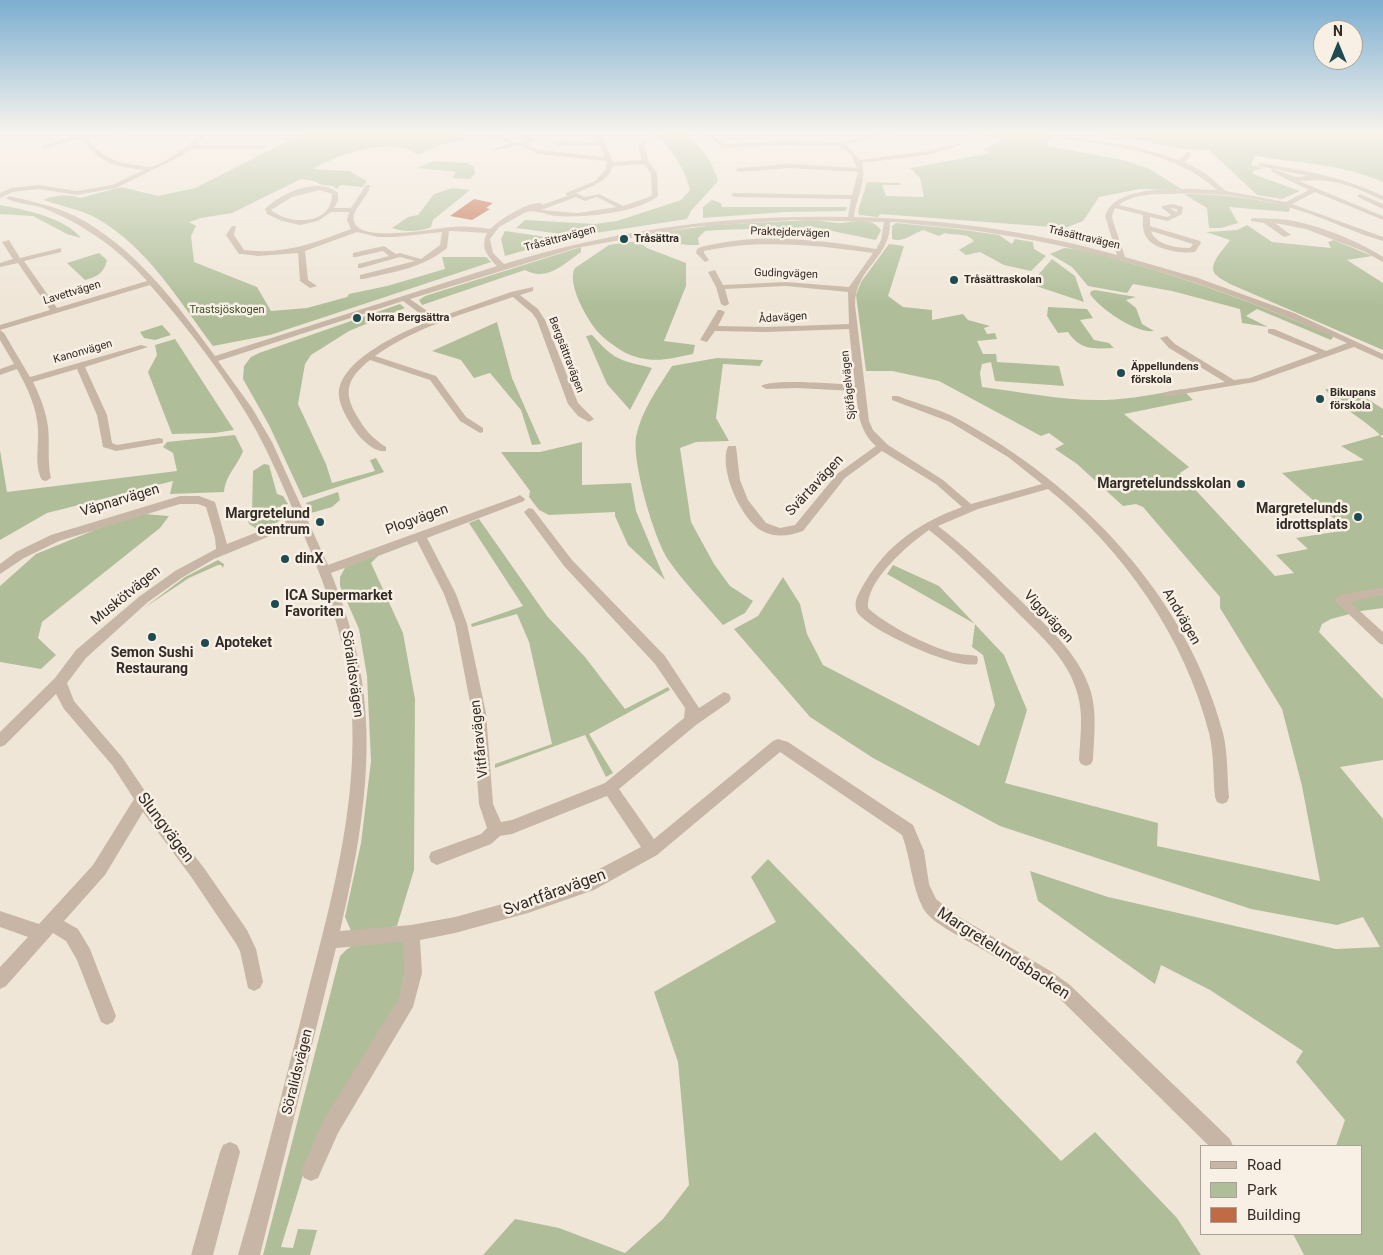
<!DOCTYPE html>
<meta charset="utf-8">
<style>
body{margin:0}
#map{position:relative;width:1383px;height:1255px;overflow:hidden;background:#f0e6d8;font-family:Roboto,sans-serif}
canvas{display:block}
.legend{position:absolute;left:1200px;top:1145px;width:162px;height:90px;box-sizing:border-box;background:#f8f0e4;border:1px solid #a9a198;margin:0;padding:6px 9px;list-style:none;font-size:15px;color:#332b26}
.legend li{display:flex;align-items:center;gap:10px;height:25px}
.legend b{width:25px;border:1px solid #a9a198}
.north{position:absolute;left:1313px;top:20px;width:50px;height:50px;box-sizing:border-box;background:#f8f0e4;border:1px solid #a9a198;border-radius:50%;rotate:0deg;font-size:14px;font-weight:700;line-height:20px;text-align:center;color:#332b26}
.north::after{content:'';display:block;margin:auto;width:18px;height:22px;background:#1d4b52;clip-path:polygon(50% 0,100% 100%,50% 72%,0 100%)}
</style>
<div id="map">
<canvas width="1383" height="1255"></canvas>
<ul class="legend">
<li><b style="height:6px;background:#c7b6a5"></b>Road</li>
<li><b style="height:14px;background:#afbe99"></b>Park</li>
<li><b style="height:14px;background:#c16b45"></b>Building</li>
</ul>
<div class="north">N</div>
</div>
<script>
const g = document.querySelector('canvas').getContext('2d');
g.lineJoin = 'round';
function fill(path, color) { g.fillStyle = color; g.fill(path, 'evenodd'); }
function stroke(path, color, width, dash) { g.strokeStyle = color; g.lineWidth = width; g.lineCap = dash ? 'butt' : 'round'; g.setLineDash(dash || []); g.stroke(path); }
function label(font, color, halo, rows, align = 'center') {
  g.font = font + ' Roboto,sans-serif'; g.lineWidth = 5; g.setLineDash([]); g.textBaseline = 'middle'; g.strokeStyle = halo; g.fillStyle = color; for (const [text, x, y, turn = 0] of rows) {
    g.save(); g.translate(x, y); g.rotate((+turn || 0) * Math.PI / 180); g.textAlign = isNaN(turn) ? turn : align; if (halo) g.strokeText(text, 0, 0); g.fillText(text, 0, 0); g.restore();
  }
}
const green = new Path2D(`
 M306 132H466L463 142 445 143 418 155C391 136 339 154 313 169L349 171 367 181 363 187 341 185 336 189 333 186 322 185 314 181 301 179 232 213 201 218 189 222 196 226 191 236 194 262 257 287 271 311 307 308 347 297 349 294 387 286 445 269 442 257H486L491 262 270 335 213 346C179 301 148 248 98 219 82 210 61 206 44 200 52 195 71 194 80 198L121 187 158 196 195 188Z
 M616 132H686C700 147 713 161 718 181L691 211 687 219 576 236 516 228 525 220 595 224 617 221 681 200 690 190C684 166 671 150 655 132Z
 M970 132H1052L1054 134 1046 143 1048 146 1122 160 1148 168 1183 190 1140 189 1099 197 1083 221 1065 228 880 214 878 217 859 215 858 211 867 182 900 183V185H882L886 196 924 197 920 178 910 168 992 153 982 150 1004 140Z
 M1096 132H1383V182C1342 164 1299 163 1255 156L1251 165 1263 168 1253 171V174L1300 191 1282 199 1257 195 1209 150 1184 149Z
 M434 161 467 163 474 167 475 174 470 179 452 178 456 172 417 168Z
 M452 188 470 190 433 220 431 227C420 232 403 232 392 228L408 217 418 215 434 194Z
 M1184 194C1221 194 1255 198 1290 207L1289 212 1229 207 1238 223 1221 228H1209L1207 208Z
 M712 200 721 203 722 207H847L846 211 784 212 703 218V207Z
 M0 205C25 210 64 217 81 238L67 234 33 216 0 214Z
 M809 220C820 220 830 223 841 223 855 222 870 216 881 230L876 240 813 227 718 230 705 231 698 238 699 245C679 245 671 245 654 233L715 225Z
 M896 223 957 229 999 235 1012 244 1015 239 1033 242 1034 249 1046 256 1031 271 1004 265 980 252 966 255 959 250 974 241C966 231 955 237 945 233L939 236 923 230C913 234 902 243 892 239V226Z
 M1247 225 1272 242 1331 248 1328 242 1334 240 1372 256 1347 260 1383 283V350L1230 284C1226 281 1220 279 1216 275 1206 265 1225 248 1230 240L1206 232 1237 230Z
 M505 231 553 238 550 243 505 256 501 239Z
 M629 242H640L647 248 686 263V286L664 341 695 345 693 354C669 359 652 364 628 354 619 350 604 339 597 331 587 319 566 283 575 268L609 245Z
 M889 244 904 246 888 296 903 307 932 310V320L963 314 968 320 990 326 984 328 987 334 995 333 997 339 977 341 983 354H996L997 362 1059 366 1064 386 995 381 991 362 982 364 980 373 982 387C1022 392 1064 401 1105 400 1131 399 1157 394 1182 389L1193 400 1124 414 1189 467 1180 473 1275 576 1294 573 1276 555 1308 549 1296 538 1347 530 1282 473 1364 460 1341 446 1380 435C1363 418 1337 406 1325 389H1352L1383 409V435L1380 436 1383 438V608L1361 611 1331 619 1322 624 1319 632 1383 699V760L1340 767 1383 819V1255H1304L1293 1234H1362V1146H1336L1345 1120 1296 1062 1303 1051 1210 990 1161 965 1155 984 1038 901 1030 871 1108 897 1336 949 1380 947 1363 917 1337 925 1251 909 1000 826 873 758 810 717 734 629 758 616 783 577 800 604 807 634 823 665 979 746 995 705 983 655 972 647 975 624 887 574 893 565 939 586 1004 655 1027 710 1005 783 1158 823 1157 846 1320 881 1302 786 1282 709 1220 608V597L1143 507 1136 504 1123 506 1077 464 1055 449 1064 444 1049 433 1041 436 939 381 892 371H866L856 295 861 282Z
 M581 247V252C563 265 546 282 525 270L422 305 419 300 425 296Z
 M1064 248C1086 249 1109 257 1130 263 1200 282 1267 309 1334 336L1331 340 1257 309 1246 316 1268 327 1242 323 1240 309 1172 291 1133 284 1127 293 1088 286 1072 267 1050 254Z
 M99 253 107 260C104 273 97 277 85 280L67 263Z
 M1052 259 1075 276 1084 302 1036 286 1038 275Z
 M1095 290 1136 297 1126 300 1136 308 1142 324 1154 331C1137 334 1100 309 1090 294L1091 291Z
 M400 304 405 308 349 331 311 355 305 364 298 404 326 464 332 483 375 471 370 460 376 458 384 472 303 498 269 425 243 379 244 366 251 357 259 353Z
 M1048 307 1087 309 1093 318 1080 320 1094 340 1109 343 1114 348C1093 349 1080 350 1068 332L1058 333 1047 316Z
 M497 322 512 378 541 444 532 445 521 410 490 373 474 378 461 360 432 351Z
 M162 325 171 335 155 340 144 338 140 332Z
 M592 335C615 361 620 360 652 368L630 410 607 384 586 336Z
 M175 339 234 430 215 433 172 434 148 372 157 355 155 345Z
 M717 358 763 360 760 366 723 364 716 418 729 441 696 442 680 448 691 522 714 564 730 586 753 601 745 613 723 625C705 604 685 584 669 561 654 539 632 463 636 437 641 411 658 388 672 366Z
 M235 435 243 451C237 467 226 474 224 492L170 494 173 481 47 513 0 540V450L7 492 177 471 173 453 163 447 167 442Z
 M582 442V485L631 483 636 511 665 580 628 545 615 516V512L549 515 539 510 529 497 530 491 501 452H540Z
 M264 464 269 465 277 494 283 496 288 504 255 515 252 514 253 471Z
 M338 492 340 500 332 507 311 513 306 503Z
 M290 508 289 515 276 523 257 529 249 524 248 521Z
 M144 514 169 516 160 528 42 622 38 638 56 655 41 669 0 662V586L36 554 102 527Z
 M479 519 547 616 585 657 625 709 668 687 670 690 589 734 613 773 606 777 585 735 495 768V764L552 744 529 642 517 614 472 627 471 624 523 606 469 523Z
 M420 539V540L378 556 371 563 403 633 415 699 414 870 397 926 352 933 345 917 361 843 371 761 367 676 359 629 340 586V577L346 566Z
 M218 560 224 564 223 568 221 565H218L189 578 144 608 185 577Z
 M768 859 1061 1161 1095 1132 1177 1218 1201 1255H483L515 1219 559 1228 625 1253 663 1219 689 1185 678 1062 654 992 776 922 751 877Z
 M407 940 406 987 307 1162 281 1247 293 1248 298 1229 317 1230 310 1255H263L340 956 346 950 355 944Z`);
const building = new Path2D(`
 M474 199 493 203 486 208 490 209 472 220 450 216Z`);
const minor = new Path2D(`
 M76 132H82L86 136 124 132 88 139C101 156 114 162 135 165 139 165 146 167 150 167 166 164 191 143 202 132H208L195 145H264L267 147 264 149H191L181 156 116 188 77 195 39 189 13 192 0 198V193L11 188 39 185 77 191 112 185 144 170C113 166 101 164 81 138L43 149 40 147 79 135Z
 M506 132H522L535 139V141L525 144 539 150 605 157 600 146 554 145 551 143 554 141 599 142 592 132H598L602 135 613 162 642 160 638 146 643 140H647L644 146 649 162 657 173 658 196C637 213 583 218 556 216 548 215 533 209 526 212L499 227 490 239 493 253 504 264C617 229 729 214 848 217L851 199 734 197 731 195 734 193 852 195 858 172 790 168 738 172 735 170 738 168 790 164 857 168 851 155 840 146 785 145 723 148 703 132H709L724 144 785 141 842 142 884 132H893L846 145 860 160 927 151 961 143V145L927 155 862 163C867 183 856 198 854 217 942 219 1032 231 1117 255L1105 216C1115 182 1190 189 1217 190 1175 152 1120 147 1065 139L1063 136 1134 146 1179 160 1187 152H1191L1190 157 1184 162 1205 173 1226 191 1286 202 1309 190 1270 171 1273 169 1296 177 1309 176 1258 166 1260 163C1303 170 1344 177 1383 196V200L1380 199C1350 185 1332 178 1299 181L1383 216V220L1315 192 1292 204 1383 237V241C1355 233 1329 220 1301 211 1259 197 1214 192 1170 194 1153 194 1133 194 1119 205L1167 217 1171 215 1162 208V206L1173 204 1183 207 1182 214 1168 221 1150 217V226L1200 241 1201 243 1195 252C1182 254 1155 250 1147 238 1142 232 1143 222 1143 215L1115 208 1112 216 1113 221 1125 257 1198 278 1294 313 1383 354V360L1354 347 1255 382 1164 397V393L1167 392 1225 382 1169 348 1160 338 1167 336 1175 344 1234 380 1250 378 1318 353 1268 333V329H1274L1326 351 1347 343C1235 292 1118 253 997 234 963 228 929 226 895 222H890C891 259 855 267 855 305L869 421 873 430 888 445 943 480 971 504 1042 484 1008 457 950 422 892 400V396H898C918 404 940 409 958 419 1080 485 1187 596 1223 733 1228 753 1227 776 1229 797L1227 802 1222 804 1217 802 1215 797C1213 776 1214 753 1209 733 1185 638 1124 550 1048 489L978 509 938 526C966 547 991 572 1017 597 1045 625 1079 652 1091 692 1097 714 1094 738 1093 760L1091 764 1086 766 1081 764 1079 760C1080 738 1084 714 1077 692 1067 656 1035 631 1010 605 984 579 958 553 929 530 908 545 866 580 868 608 886 625 926 645 950 652 959 655 968 654 977 656L978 660 977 664C956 670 868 630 857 612 855 607 855 602 857 597 880 550 913 525 962 507L936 484 882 451 845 478 803 531C790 536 775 538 762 531 741 520 718 468 728 446H736L740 480 748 500 766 523 780 528 795 525 837 474 876 446C859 431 858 412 856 391L796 388 766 389 761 386C771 378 839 384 855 385L849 329 766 332 715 331 707 342 700 340 718 310H721L725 312 718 326 766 327 849 324 848 292 786 286 725 289 729 304 725 306 721 304 716 287 708 272 715 270 723 285 786 282 849 287 873 253C817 245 760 239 704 251V253L709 260 705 262 696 253 697 249C702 246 709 245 715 244 768 233 824 241 876 249L881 240 884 222 793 220 692 227 576 248 410 299 437 318 511 292 533 287V291L520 295 538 309 545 320 578 403 594 419 589 422 578 416 568 404 537 320 532 313 513 297C466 313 416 327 375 356L436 376 466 417 483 428V432L480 433 460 421 430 380 370 360C348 378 342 391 357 416 365 430 372 438 386 447V451C376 453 366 443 360 437 352 427 340 409 339 396 336 361 404 331 430 321L403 301 218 361 252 408 272 442 328 565 516 497 520 495 525 499 524 501 427 538 456 594 467 624 486 713 493 804 501 822 512 820 605 783 684 718 685 708 655 664 564 566 524 512 529 508 533 509 572 560 665 656 699 708 724 692 729 694 731 698 729 702 696 725 619 789 654 839 773 741 778 739 788 742 913 825 924 851 929 884 936 899 956 915 1052 972 1070 985 1230 1139 1233 1146H1209L1058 997C1031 977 1002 961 973 944 959 936 930 922 923 908 911 885 911 859 902 835L780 752 657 855 594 890 528 913 455 933 420 940 422 973 413 1007 338 1133 318 1178 311 1181 304 1178 301 1171 304 1164 324 1119 399 998 404 973 403 942 336 948 260 1255H238C263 1169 285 1082 307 995 333 894 363 788 349 682 342 627 321 575 299 524L214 559 183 577 148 602 86 658 67 683 74 701 122 757 147 794 204 868 247 930 256 949 263 982 260 988 254 991 248 988 240 951 235 942 192 878 143 812 105 875 64 921 78 929 90 949 116 1016 113 1022 107 1025 101 1022 77 960 66 941 53 933 6 986 0 989V967L28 937 0 927V911L39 924 93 865 134 799 112 765 64 709 56 694 5 745 0 747V732L55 678 76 650 140 596 175 571 216 549 215 538 206 507 198 504H180L59 541 24 558 0 574V564L16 552 51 535 180 496H199L215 502 227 544 296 517C284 488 271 458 256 430 227 379 189 329 150 285L0 330 4 333 30 377 141 345 148 347 85 367 107 415 112 443 117 445 159 438 163 439V443L116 451 103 447 97 415 77 369 33 382C40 396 46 411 48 427 50 444 47 461 51 478L46 481 42 480C34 465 39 446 38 429 37 408 27 387 17 369L0 375V369L14 364 0 340V325L50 310 18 263 0 267V263L13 259 2 242 9 240 20 258 61 248V252L24 261 57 308 147 281C118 248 83 224 43 208 31 204 16 204 6 198L9 196C31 201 54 206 75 216 135 247 176 303 215 356L497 266C487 256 480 247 487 233L452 231H449L447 248C423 268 393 272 363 279H360V275L415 261 400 257 361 268H358V264L389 256 383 251 356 257H353V253L384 246 396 254 400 253 421 259 440 245 442 232 395 237H378L357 232 305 251 308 280 317 286 310 288 300 281 298 253 258 256 242 254H239L226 235 232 226H236L234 235 244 250C284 255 314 243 351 229L347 220 349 212H331L318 221 300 225 282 221 267 214 265 209C281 193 318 176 338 193V200L334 208H351L366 185H370C370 196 351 209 354 221 359 244 435 228 452 227 464 226 478 227 490 229 500 219 527 202 541 203L542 205 567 196 566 193 595 181 606 169V161L538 154 519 145 493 151V149L509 144 499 138 482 136 500 134 515 143 528 140 519 135ZM644 164 651 173 652 195 649 197 623 206 599 194 585 197 576 193C590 187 608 182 613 166ZM320 190 332 194C332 226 289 225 271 210L292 197ZM576 197 585 201 597 197 617 207 578 213 541 210ZM1170 208 1177 209V212H1176ZM1151 231 1193 244 1190 248C1177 248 1155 245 1151 231ZM417 541 444 594 455 624 472 713 479 804 487 828 481 834 431 852 429 857 431 862 437 865 491 844 500 836 512 834 607 796 641 847 584 877 528 897 455 917 411 925 340 931C360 845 377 752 359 664 353 633 343 603 331 573Z
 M1360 194 1383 204V209L1358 197 1357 196Z
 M1253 218C1265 219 1276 218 1288 220 1318 225 1357 240 1383 257V262L1363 251 1306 229 1275 223 1291 235 1284 237 1264 223 1251 221V219Z
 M1383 587V595L1350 602 1383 632V645L1379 643 1334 600 1340 595Z
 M230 1142 237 1145 240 1152 213 1255H191L220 1152 223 1145Z`);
const markers = [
 [624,239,5,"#1d4b52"],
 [954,280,5,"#1d4b52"],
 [357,318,5,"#1d4b52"],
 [1121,373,5,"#1d4b52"],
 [1320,399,5,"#1d4b52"],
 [1241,484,5,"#1d4b52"],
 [1358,517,5,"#1d4b52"],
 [320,522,5,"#1d4b52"],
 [285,559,5,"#1d4b52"],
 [275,604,5,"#1d4b52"],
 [152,637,5,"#1d4b52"],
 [205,643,5,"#1d4b52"]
];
const farStreetnames = [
 ["Praktejdervägen",790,233,2],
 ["Tråsättravägen",1084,238,13],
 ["Tråsättravägen",560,239,-15],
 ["Gudingvägen",786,274,2],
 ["Lavettvägen",72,293,-17],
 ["Ådavägen",783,318,-4],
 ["Kanonvägen",83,352,-16],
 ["Bergsättravägen",566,355,69],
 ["Sjöfågelvägen",849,385,-96]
];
const farPoinames = [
 ["Tråsättra",634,239],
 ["Tråsättraskolan",964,280],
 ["Norra Bergsättra",367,318],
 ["Äppellundens",1131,367],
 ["förskola",1131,380],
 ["Bikupans",1330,393],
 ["förskola",1330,406]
];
const farParknames = [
 ["Trastsjöskogen",227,310]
];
const poiNames = [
 ["Margretelundsskolan",1231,484],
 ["Margretelunds",1348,509],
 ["idrottsplats",1348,525],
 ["Margretelund",310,514],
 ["centrum",310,530],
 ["dinX",295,559,"left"],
 ["ICA Supermarket",285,596,"left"],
 ["Favoriten",285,612,"left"],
 ["Apoteket",215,643,"left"],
 ["Semon Sushi",152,653,"center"],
 ["Restaurang",152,669,"center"]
];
const streetNames = [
 ["Svärtavägen",815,486,-47],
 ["Väpnarvägen",120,501,-17],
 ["Plogvägen",417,520,-20],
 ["Muskötvägen",126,596,-39],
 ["Viggvägen",1048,617,47],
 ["Andvägen",1181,617,60],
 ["Söralidsvägen",352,674,82],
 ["Vitfåravägen",480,739,-96],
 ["Söralidsvägen",298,1072,-76]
];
const nearStreetnames = [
 ["Slungvägen",165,828,53],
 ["Svartfåravägen",555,893,-20],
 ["Margretelundsbacken",1003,954,33]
];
fill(green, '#afbe99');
fill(building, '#c16b45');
fill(minor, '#c7b6a5');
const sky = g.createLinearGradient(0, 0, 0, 307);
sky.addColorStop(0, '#7baed0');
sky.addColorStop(0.43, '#f8f4ed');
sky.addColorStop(1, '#f8f4ed00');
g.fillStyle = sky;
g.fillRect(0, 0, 1383, 307);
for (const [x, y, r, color] of markers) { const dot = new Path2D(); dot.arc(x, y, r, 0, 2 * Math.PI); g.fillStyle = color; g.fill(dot); stroke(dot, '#f8f0e4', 2); }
label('11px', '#332b26', '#f8f0e4', farStreetnames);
label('bold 11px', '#332b26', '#f8f0e4', farPoinames, 'left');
label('11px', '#40502b', '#f8f0e4', farParknames);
label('bold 14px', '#332b26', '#f8f0e4', poiNames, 'right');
label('14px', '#332b26', '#f8f0e4', streetNames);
label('16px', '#332b26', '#f8f0e4', nearStreetnames);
</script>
